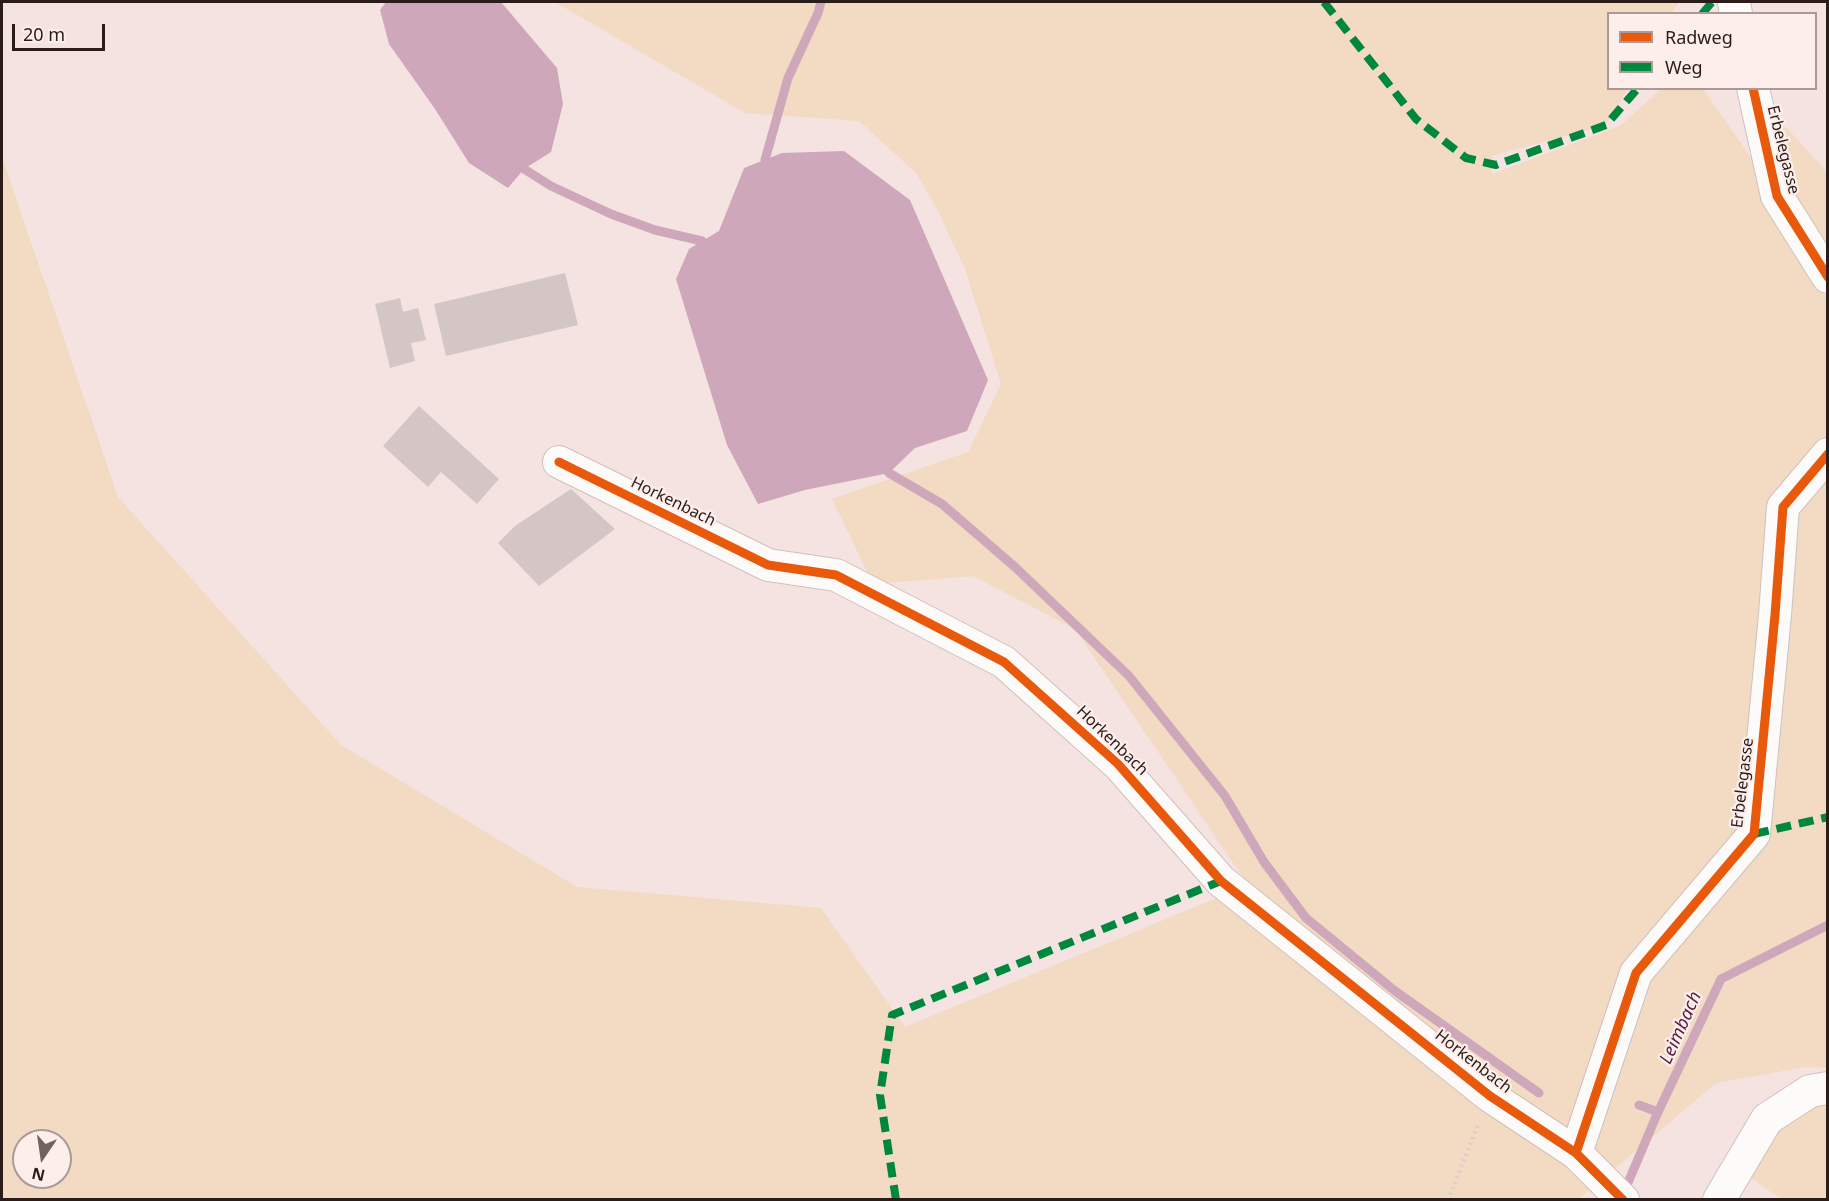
<!DOCTYPE html>
<style>
body{margin:0}
#map{position:relative;width:1829px;height:1201px;overflow:hidden;background:#f4e3e0;font-family:"Noto Sans",sans-serif}
canvas{display:block}
.frame{position:absolute;inset:0;border:3px solid #291c19;pointer-events:none}
.legend{position:absolute;left:1607px;top:12px;width:210px;height:78px;box-sizing:border-box;background:#feeeeb;border:2px solid #a99a97;margin:0;padding:8px 10px;list-style:none;font-size:18px;color:#291c19}
.legend li{display:flex;align-items:center;gap:12px;height:30px}
.legend b{width:30px;border:2px solid #a99a97}
.north{position:absolute;left:12px;top:1129px;width:60px;height:60px;box-sizing:border-box;background:#feeeeb;border:2px solid #a99a97;border-radius:50%;rotate:193deg;font-size:16px;font-weight:700;line-height:24px;text-align:center;color:#291c19}
.north::after{content:'';display:block;margin:auto;width:21px;height:27px;background:#70625f;clip-path:polygon(50% 0,100% 100%,50% 72%,0 100%)}
.scale{position:absolute;left:12px;top:24px;width:93px;height:27px;box-sizing:border-box;border:3px solid #291c19;border-top:0;padding-left:8px;font-size:18px;line-height:21px;white-space:nowrap;color:#291c19;-webkit-text-stroke:4px #feeeeb;paint-order:stroke}
</style>
<div id="map">
<canvas width="1829" height="1201"></canvas>
<div class="frame"></div>
<ul class="legend">
<li><b style="height:8px;background:#e8590c"></b>Radweg</li>
<li><b style="height:8px;background:#00873e"></b>Weg</li>
</ul>
<div class="north">N</div>
<div class="scale">20 m</div>
</div>
<script>
const g = document.querySelector('canvas').getContext('2d');
g.lineJoin = 'round';
function fill(path, color) { g.fillStyle = color; g.fill(path, 'evenodd'); }
function stroke(path, color, width, dash) { g.strokeStyle = color; g.lineWidth = width; g.lineCap = dash ? 'butt' : 'round'; g.setLineDash(dash || []); g.stroke(path); }
function label(font, color, halo, rows, align = 'center') {
  g.font = font + ' "Noto Sans",sans-serif'; g.lineWidth = 4.5; g.setLineDash([]); g.textBaseline = 'middle'; g.strokeStyle = halo; g.fillStyle = color; for (const [text, x, y, turn = 0] of rows) {
    g.save(); g.translate(x, y); g.rotate((+turn || 0) * Math.PI / 180); g.textAlign = isNaN(turn) ? turn : align; if (halo) g.strokeText(text, 0, 0); g.fillText(text, 0, 0); g.restore();
  }
}
const green = new Path2D(`
 M555 2H1679L1672 13 1608 14V88L1628 89 1606 125 1492 156V174L1620 126 1661 89H1703L1756 165 1768 202 1827 299V440L1777 530 1827 480V1068L1806 1067 1716 1083 1579 1199H2V157L118 497 341 745 577 887 821 908 905 1027 1248 885 1075 629 973 576 873 584 832 499 968 452 1001 384 965 269 938 211 916 173 859 121 745 113ZM24 1141H60V1177H24Z
 M1786 127 1827 172V262L1766 140Z
 M1827 1102V1199H1781L1745 1174 1785 1121Z`);
const water = new Path2D(`
 M386 2H501L557 68 563 104 551 152 524 169 508 188 469 163 435 109 389 44 380 10Z
 M844 151 910 200 988 380 967 431 915 448 889 473 805 490 758 504 727 445 676 279 689 249 719 231 744 168 782 153Z`);
const stream = new Path2D(`
 M765 160 788 78 818 13 821 2
 M524 169 551 186 611 214 655 230 702 241 710 251
 M882 464 889 473 942 504 1015 567 1129 676 1225 796 1264 862 1306 918 1395 991 1539 1093
 M1639 1105 1658 1112
 M1624 1192 1658 1112 1721 979 1828 925`);
const building = new Path2D(`
 M565 273 578 325 446 356 434 304Z
 M400 298 403 312 418 308 426 340 411 343 415 361 390 368 375 304Z
 M419 406 499 479 477 504 441 472 428 487 383 446Z
 M571 489 615 529 539 586 498 543 515 526Z`);
const path = new Path2D(`
 M1448 1200 1478 1125`);
const minor = new Path2D(`
 M1734 2 1736 14
 M1753 88 1777 196 1828 277
 M559 462 768 565 836 575 1004 662 1118 764 1221 881 1490 1096 1576 1153 1623 1200
 M1576 1153 1636 973 1754 834 1775 615 1783 507 1828 454
 M1719 1200 1767 1119 1810 1091 1828 1088`);
const quiet = new Path2D(`
 M1324 2 1416 119 1466 158 1496 165 1606 125 1638 88
 M1702 14 1712 2
 M1754 834 1828 817
 M896 1200 880 1095 892 1015 1221 881`);
const cycleway = new Path2D(`
 M1753 88 1777 196 1828 277
 M559 462 768 565 836 575 1004 662 1118 764 1221 881 1490 1096 1576 1153 1623 1200
 M1576 1153 1636 973 1754 834 1775 615 1783 507 1828 454`);
const streetNames = [
 ["Erbelegasse",1783,150,76],
 ["Horkenbach",673,502,26],
 ["Horkenbach",1112,741,44],
 ["Erbelegasse",1743,783,-83],
 ["Horkenbach",1473,1062,38]
];
const waterNames = [
 ["Leimbach",1681,1028,-66]
];
fill(green, '#f2dac3');
fill(water, '#cea8ba');
stroke(stream, '#cea8ba', 9);
fill(building, '#d5c6c6');
stroke(minor, '#cfc0be', 34);
stroke(path, '#d2cdcc', 4, [1.5, 4.5]);
stroke(minor, '#fdfbfa', 32);
stroke(quiet, '#00873e', 8, [15, 8]);
stroke(cycleway, '#e8590c', 9);
label('16px', '#291c19', '#feeeeb', streetNames);
label('italic 18px', '#592045', '#feeeeb', waterNames);
</script>
